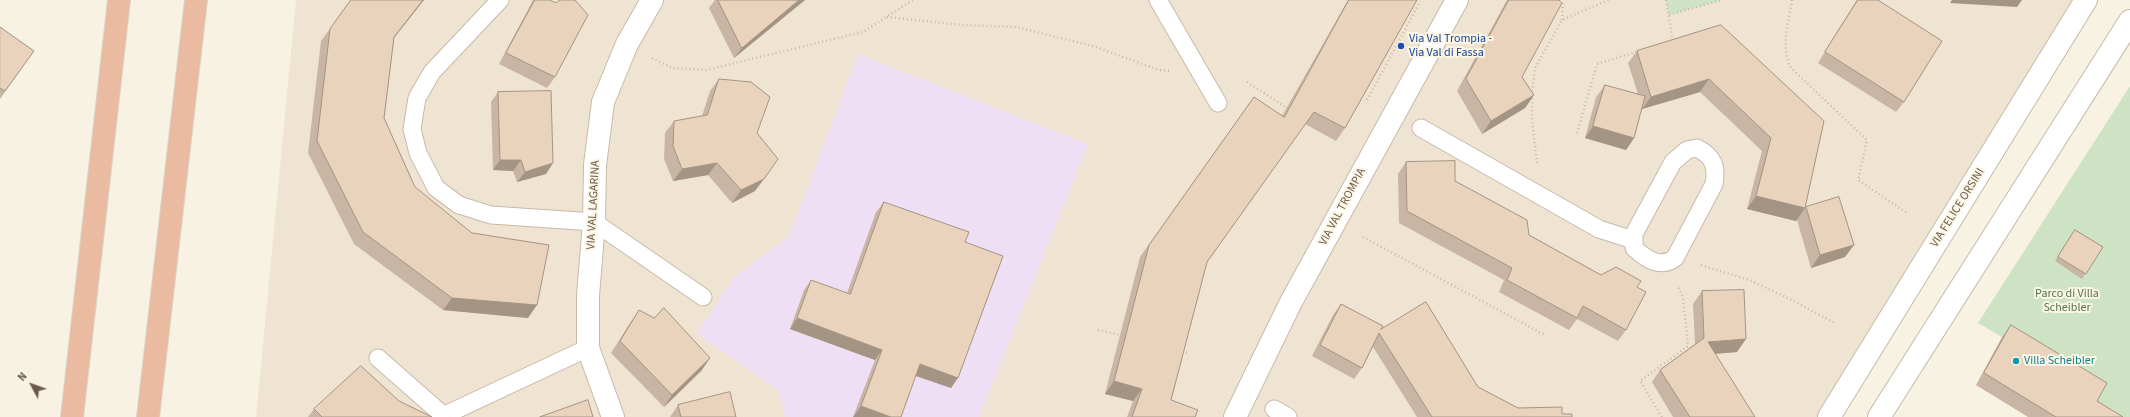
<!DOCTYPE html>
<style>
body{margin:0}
#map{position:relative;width:2130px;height:417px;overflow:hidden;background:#f8f2e2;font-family:"Source Sans 3",sans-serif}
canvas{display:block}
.north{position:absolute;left:12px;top:365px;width:40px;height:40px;-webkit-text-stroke:3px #fcf6e7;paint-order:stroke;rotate:311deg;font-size:11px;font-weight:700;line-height:16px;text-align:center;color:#6c5a4c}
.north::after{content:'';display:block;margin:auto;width:14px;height:18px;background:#6c5a4c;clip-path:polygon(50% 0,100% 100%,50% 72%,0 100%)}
</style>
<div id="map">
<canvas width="2130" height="417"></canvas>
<div class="north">N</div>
</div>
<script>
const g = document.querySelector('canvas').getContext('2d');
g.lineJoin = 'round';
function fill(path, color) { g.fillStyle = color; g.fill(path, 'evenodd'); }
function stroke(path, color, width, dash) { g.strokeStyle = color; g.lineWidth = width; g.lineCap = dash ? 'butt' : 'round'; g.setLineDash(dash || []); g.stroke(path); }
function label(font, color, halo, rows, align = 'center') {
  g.font = font + ' "Source Sans 3",sans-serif'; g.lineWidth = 4; g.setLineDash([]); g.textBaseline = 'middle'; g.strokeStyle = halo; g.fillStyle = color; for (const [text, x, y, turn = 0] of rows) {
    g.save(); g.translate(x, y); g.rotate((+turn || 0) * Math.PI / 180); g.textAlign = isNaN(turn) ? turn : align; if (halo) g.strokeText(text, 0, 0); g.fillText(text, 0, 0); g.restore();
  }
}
const residential = new Path2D(`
 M296 0H2078L1819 417H256Z`);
const education = new Path2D(`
 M858 54 1088 144 979 417H785L778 390 697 334 732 279 789 236Z`);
const green = new Path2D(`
 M1666 0H1722L1669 15Z
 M2130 86V417H2096L2002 337 1978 323Z`);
const path = new Path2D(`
 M1666 0 1673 41
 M1792 0C1789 21 1780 48 1791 68L1867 140 1858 180 1907 213
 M1669 15 1722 0
 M887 17 962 25 1016 27 1093 46 1159 70 1170 71
 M1562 20 1563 0
 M652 58 672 68 706 70 863 32 913 0
 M1247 82 1287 108
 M1367 100 1420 2
 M1577 133 1597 64 1639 51
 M1537 163 1532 120V93L1535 68 1562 20 1609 0
 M1363 237 1545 335
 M1701 265 1749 280 1784 296 1835 323
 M1098 330 1120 335
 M1182 352 1189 353
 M1662 417 1640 381 1688 346 1683 298 1678 286`);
const service = new Path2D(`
 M500 0 432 72 417 98 412 129 418 153 436 188 459 205 491 215 594 222 703 297
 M1158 0 1218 103
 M1421 128 1599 229 1633 240
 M1697 148C1714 157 1717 166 1714 184L1675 258C1660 269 1646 259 1634 248V234L1673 162 1687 150Z
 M378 358 445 417
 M1274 409 1288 417
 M445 415 588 348`);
const minor = new Path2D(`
 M613 417 588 348V296L594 222 595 165 603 102 627 44 652 0
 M1235 417 1291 302 1457 0`);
const tertiary = new Path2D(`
 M1829 417 2086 0
 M1879 417 2130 21`);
const motorway = new Path2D(`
 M72 417 119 0
 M148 417 196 0`);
const wall = new Path2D(`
 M351 0H424L394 38 384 118 415 187 528 318 443 310 354 244 308 153 321 41Z
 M533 0H550L555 77 547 88 499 64 531 4Z
 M715 0H805L734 58 709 8Z
 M1348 0H1417L1345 128 1336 141 1305 124 1207 262 1171 400 1195 417H1127L1133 401 1105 394 1140 257 1254 97 1282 116Z
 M1507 0H1559L1522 77 1534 95 1525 108 1482 134 1457 91Z
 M1857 0H1878L1904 102 1896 112 1818 63Z
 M1721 25 1805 207 1845 257 1811 268 1797 220 1796 221 1747 209 1762 151 1700 92 1642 109V108L1634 138 1626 150 1585 138 1596 97 1605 85 1638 94 1628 63 1637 51Z
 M0 27 34 51 0 99Z
 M719 79 757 133 755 191 732 203 708 175 673 181 664 159 665 133 674 121 702 116 710 91Z
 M498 92 546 174 517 182 513 171 493 170 491 102Z
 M1406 162 1455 181 1529 235 1601 275 1637 287 1626 330 1618 341 1577 319 1569 330 1499 292 1504 280 1399 223 1398 174Z
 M884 202 965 242 951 388 916 376 853 417 875 360 790 329 804 290 811 280 847 293 876 212Z
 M2075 230 2103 247 2082 279 2055 261Z
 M1702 291 1737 352 1715 354 1755 417H1673L1652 382 1660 370 1695 344 1693 304Z
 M1341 304 1381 329 1478 387 1518 408 1562 414 1572 417H1417L1373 347 1362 368 1354 379 1312 356 1333 315Z
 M639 310 702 370 664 407 611 353 630 323Z
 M2011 325 2097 401 2123 417H2028L1976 385 2002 337Z
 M399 401 432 417H308L314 409Z
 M678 405 736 417H670Z`);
const shadedWall = new Path2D(`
 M423 0H424L385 49 394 37Z
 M799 0H805L734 58 742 48Z
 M1952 0H2022L2017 7 1950 3Z
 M1709 79 1700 92 1642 109 1651 97Z
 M1534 95 1525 108 1482 134 1491 121Z
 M1593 126 1634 138 1626 150 1585 138Z
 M500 160H521L513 171 493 170Z
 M553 163 546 174 517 182 525 172Z
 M717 163 708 175 673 181 682 169Z
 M764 179 755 191 732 203 741 190Z
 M1756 196 1805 208 1796 221 1747 209Z
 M1854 245 1845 257 1811 268 1820 255Z
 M452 298 537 305 528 318 443 310Z
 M797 318 882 350 875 360 790 329Z
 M1746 339 1737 352 1699 355 1708 342Z
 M710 358 702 370 664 407 672 395Z
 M920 364 958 378 951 388 913 375Z
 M1114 381 1142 389 1133 401 1105 394Z
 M861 406 891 417H853Z`);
const building = new Path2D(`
 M351 0H423L394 37 384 118 415 187 472 233 549 245 537 305 452 298 363 232 317 141 330 29Z
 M535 0H550L556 3 560 0H575L588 15 555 77 506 53Z
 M718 0H799L742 48Z
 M1349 0H1417L1345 128 1314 112 1207 262 1171 400 1198 410 1195 417H1132L1142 389 1114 381 1149 245 1254 97 1284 117Z
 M1509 0H1559L1562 3 1522 77 1534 95 1491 121 1466 79Z
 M1858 0H1878L1942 41 1904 102 1825 52Z
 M1721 25 1824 121 1805 208 1756 196 1771 138 1709 79 1651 97 1637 51Z
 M0 27 34 51 5 91 0 88Z
 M719 79 751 82 770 97 757 133 778 159 764 179 741 190 717 163 682 169 673 146 674 121 707 115Z
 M1605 85 1645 96 1634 138 1593 126Z
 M551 91 553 163 525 172 521 160H500L498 92Z
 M1455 161V181L1527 220 1529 235 1601 275 1616 267 1641 281 1637 287 1646 292 1626 330 1583 306 1577 318 1507 280 1512 268 1407 211 1406 162Z
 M1839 197 1854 245 1820 255 1806 207Z
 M884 202 969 232 965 242 1003 256 958 378 920 364 901 417H891L861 406 882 350 797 318 811 280 850 294Z
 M2075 230 2103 247 2086 274 2058 257Z
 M1744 290 1746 339 1708 342 1755 417H1690L1660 370 1704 338 1702 291Z
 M1426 302 1478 387 1518 408 1562 407V414H1572V417H1432L1379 333 1362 368 1320 345 1341 304 1383 326 1381 329Z
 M664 308 710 358 672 395 620 341 639 310 654 318Z
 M2011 325 2107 383 2097 401 2123 417H2056L1984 373Z
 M361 366 399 401 432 417H322L314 409Z
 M730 392 736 417H681L678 405Z
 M588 400 593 417H540Z`);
const markers = [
 [1401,46,4,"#1a4fb4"],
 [2016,361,4,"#0f9aa8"]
];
const transitNames = [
 ["Via Val Trompia -",1409,39],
 ["Via Val di Fassa",1409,53]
];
const streetNames = [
 ["VIA VAL LAGARINA",594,205,-87],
 ["VIA VAL TROMPIA",1343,207,-62],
 ["VIA FELICE ORSINI",1958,208,-58]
];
const parkNames = [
 ["Parco di Villa",2067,294],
 ["Scheibler",2067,308]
];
const cultureNames = [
 ["Villa Scheibler",2024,361]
];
fill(residential, '#efe4d2');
fill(education, '#eedff4');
fill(green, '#cde3c3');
stroke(service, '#c7baab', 19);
stroke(minor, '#c7baab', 24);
stroke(tertiary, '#c7baab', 24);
stroke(motorway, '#d9d4d0', 24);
stroke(path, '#ceb7a1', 2.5, [1, 3]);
stroke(service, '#fff', 17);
stroke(minor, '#fff', 22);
stroke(tertiary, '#fff', 22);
stroke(motorway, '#eabba1', 22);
fill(wall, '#c9b5a3');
fill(shadedWall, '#a49484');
fill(building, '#ead3bd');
stroke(building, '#a49484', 1);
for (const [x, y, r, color] of markers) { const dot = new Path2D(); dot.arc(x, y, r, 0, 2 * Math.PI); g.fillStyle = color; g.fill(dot); stroke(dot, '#fcf6e7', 1.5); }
label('12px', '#164399', '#fcf6e7', transitNames, 'left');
label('12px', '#6c5a4c', '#fcf6e7', streetNames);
label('12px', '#537649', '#fcf6e7', parkNames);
label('12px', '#0d838f', '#fcf6e7', cultureNames, 'left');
</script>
